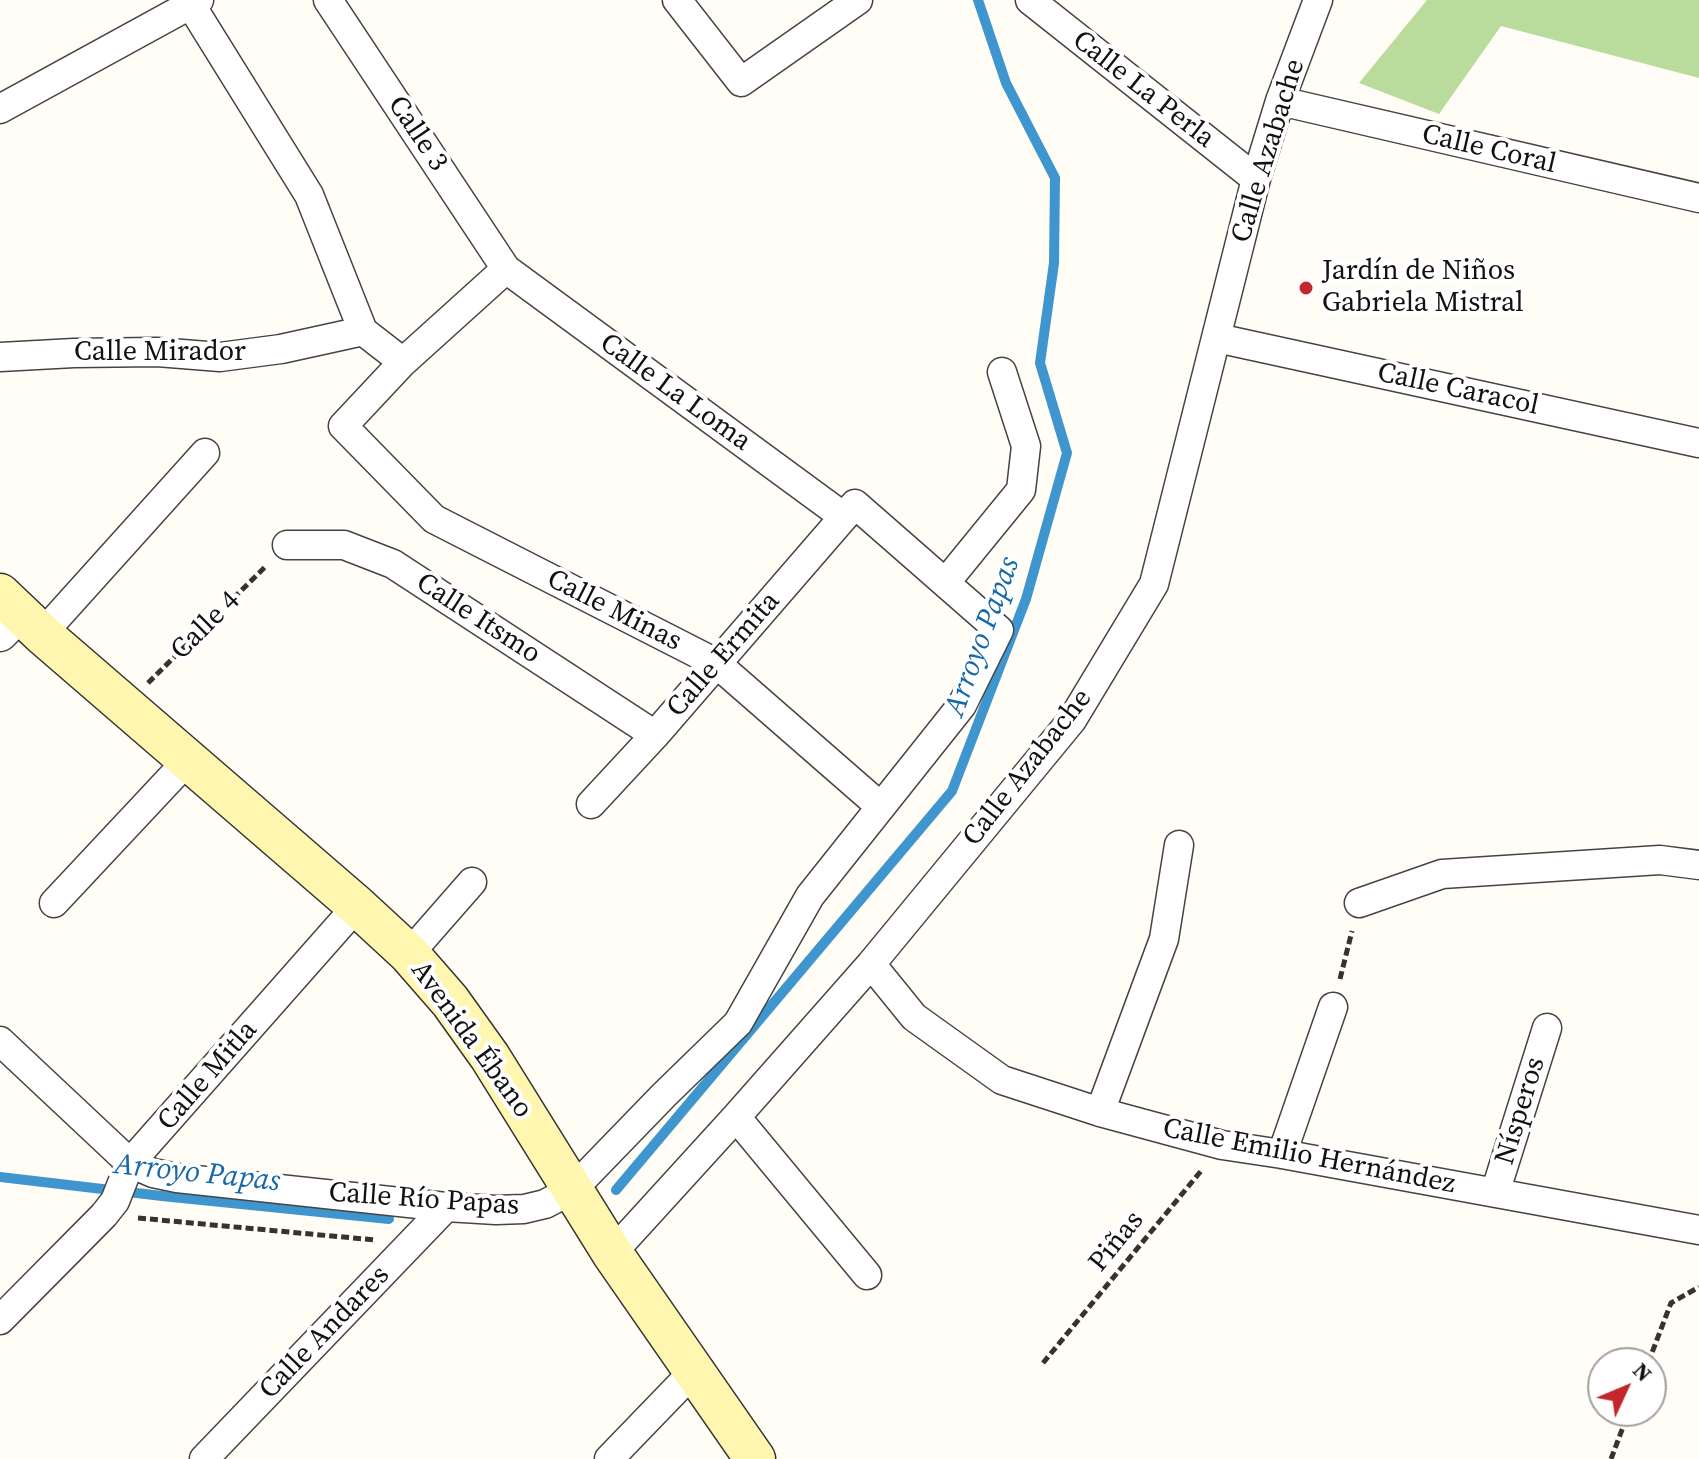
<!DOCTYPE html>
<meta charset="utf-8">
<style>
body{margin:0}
#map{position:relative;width:1699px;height:1459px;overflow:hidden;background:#fffdf5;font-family:"Source Serif 4",serif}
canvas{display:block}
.north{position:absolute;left:1587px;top:1347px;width:80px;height:80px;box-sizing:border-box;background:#fff;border:2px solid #a0a0a0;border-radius:50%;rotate:46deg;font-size:22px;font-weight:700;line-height:32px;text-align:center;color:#111}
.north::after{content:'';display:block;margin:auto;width:28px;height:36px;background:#c4262e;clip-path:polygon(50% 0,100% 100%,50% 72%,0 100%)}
</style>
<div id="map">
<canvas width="1699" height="1459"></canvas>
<div class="north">N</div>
</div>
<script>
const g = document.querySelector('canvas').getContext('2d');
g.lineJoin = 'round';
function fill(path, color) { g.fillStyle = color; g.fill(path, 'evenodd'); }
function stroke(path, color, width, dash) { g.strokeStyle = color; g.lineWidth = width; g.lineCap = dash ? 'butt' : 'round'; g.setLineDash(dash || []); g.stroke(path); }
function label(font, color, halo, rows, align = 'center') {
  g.font = font + ' "Source Serif 4",serif'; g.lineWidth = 8; g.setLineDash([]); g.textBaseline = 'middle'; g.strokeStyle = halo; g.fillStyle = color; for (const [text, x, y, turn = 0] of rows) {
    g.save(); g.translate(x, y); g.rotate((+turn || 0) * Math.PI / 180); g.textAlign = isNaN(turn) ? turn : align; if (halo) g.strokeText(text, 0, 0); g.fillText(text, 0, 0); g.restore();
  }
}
const forest = new Path2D(`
 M1427 0H1699V78L1501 26 1439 114 1359 83Z`);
const stream = new Path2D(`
 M0 1177 162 1196 389 1219
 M616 1190 952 791 1026 599 1067 453 1040 363 1054 263 1055 178 1006 83 978 0`);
const path = new Path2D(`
 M148 683 266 566
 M1340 979 1352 931
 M138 1218 375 1240
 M1043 1363 1201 1171
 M1648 1363 1671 1303 1699 1287
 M1611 1459 1629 1411`);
const minor = new Path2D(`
 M328 0 506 269 844 517
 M677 0 741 82 858 0
 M1030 0 1256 179
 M191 5 309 195 363 331
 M1280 101 1699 198
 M0 109 199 0
 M506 269 403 362 343 426 434 519 716 663 881 807
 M1217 338 1699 443
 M0 357 74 353 157 352 220 357 281 349 363 331 403 362
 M287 545H344L393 564 655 735
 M946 582 1021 490 1026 446 1002 372
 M42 634 205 453
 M54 903 187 761
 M1359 903 1442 874 1660 860 1699 865
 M409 954 472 882
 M871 964 914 1017 1002 1080 1100 1112 1222 1145 1282 1154 1699 1230
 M0 1041 130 1163 153 1173 177 1178 446 1207 496 1210 524 1209 545 1204 572 1190 664 1095 738 1023 810 896 962 705 999 630 855 504 655 735 591 804
 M1100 1112 1164 939 1179 845
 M736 1117 867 1275
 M1282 1154 1333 1007
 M1495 1193 1547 1028
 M612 1253 736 1117 871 964 1072 720 1154 584 1256 179 1280 101 1318 0
 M0 1320 104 1215 115 1201 130 1163 357 906
 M204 1459 446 1207
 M609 1459 694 1371`);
const tertiary = new Path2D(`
 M0 634 20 614`);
const secondary = new Path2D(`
 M0 594 42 634 357 906 409 954 450 1001 490 1057 612 1253 755 1459`);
const markers = [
 [1306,288,8,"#c4262e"]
];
const streetNames = [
 ["Calle La Perla",1143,90,38],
 ["Calle 3",417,134,56],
 ["Calle Coral",1489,150,13],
 ["Calle Azabache",1269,151,-73],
 ["Calle Mirador",160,353],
 ["Calle Caracol",1458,390,12],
 ["Calle La Loma",675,393,36],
 ["Calle Minas",614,611,27],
 ["Calle Itsmo",478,619,33],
 ["Calle 4",206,626,-45],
 ["Calle Ermita",724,655,-49],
 ["Calle Azabache",1028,768,-52],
 ["Avenida Ébano",471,1040,54],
 ["Calle Mitla",208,1076,-49],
 ["Nísperos",1521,1111,-73],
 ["Calle Emilio Hernández",1309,1157,11],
 ["Calle Río Papas",424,1200,4],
 ["Piñas",1117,1242,-51],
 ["Calle Andares",325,1333,-46]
];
const poiNames = [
 ["Jardín de Niños",1322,272],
 ["Gabriela Mistral",1322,304]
];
const waterNames = [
 ["Arroyo Papas",983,637,-70],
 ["Arroyo Papas",197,1174,6]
];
fill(forest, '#b9dc9c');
stroke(stream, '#3f96cf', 10);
stroke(minor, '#444', 31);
stroke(tertiary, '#444', 37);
stroke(secondary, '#333', 43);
stroke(path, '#333', 5, [8, 4]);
stroke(minor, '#fff', 28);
stroke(tertiary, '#fff', 34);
stroke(secondary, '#fff6b0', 40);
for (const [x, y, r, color] of markers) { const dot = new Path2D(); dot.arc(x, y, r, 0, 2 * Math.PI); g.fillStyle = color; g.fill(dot); stroke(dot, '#fff', 3); }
label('28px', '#111', '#fff', streetNames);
label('28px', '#111', '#fff', poiNames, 'left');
label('italic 30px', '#1768a6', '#fff', waterNames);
</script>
